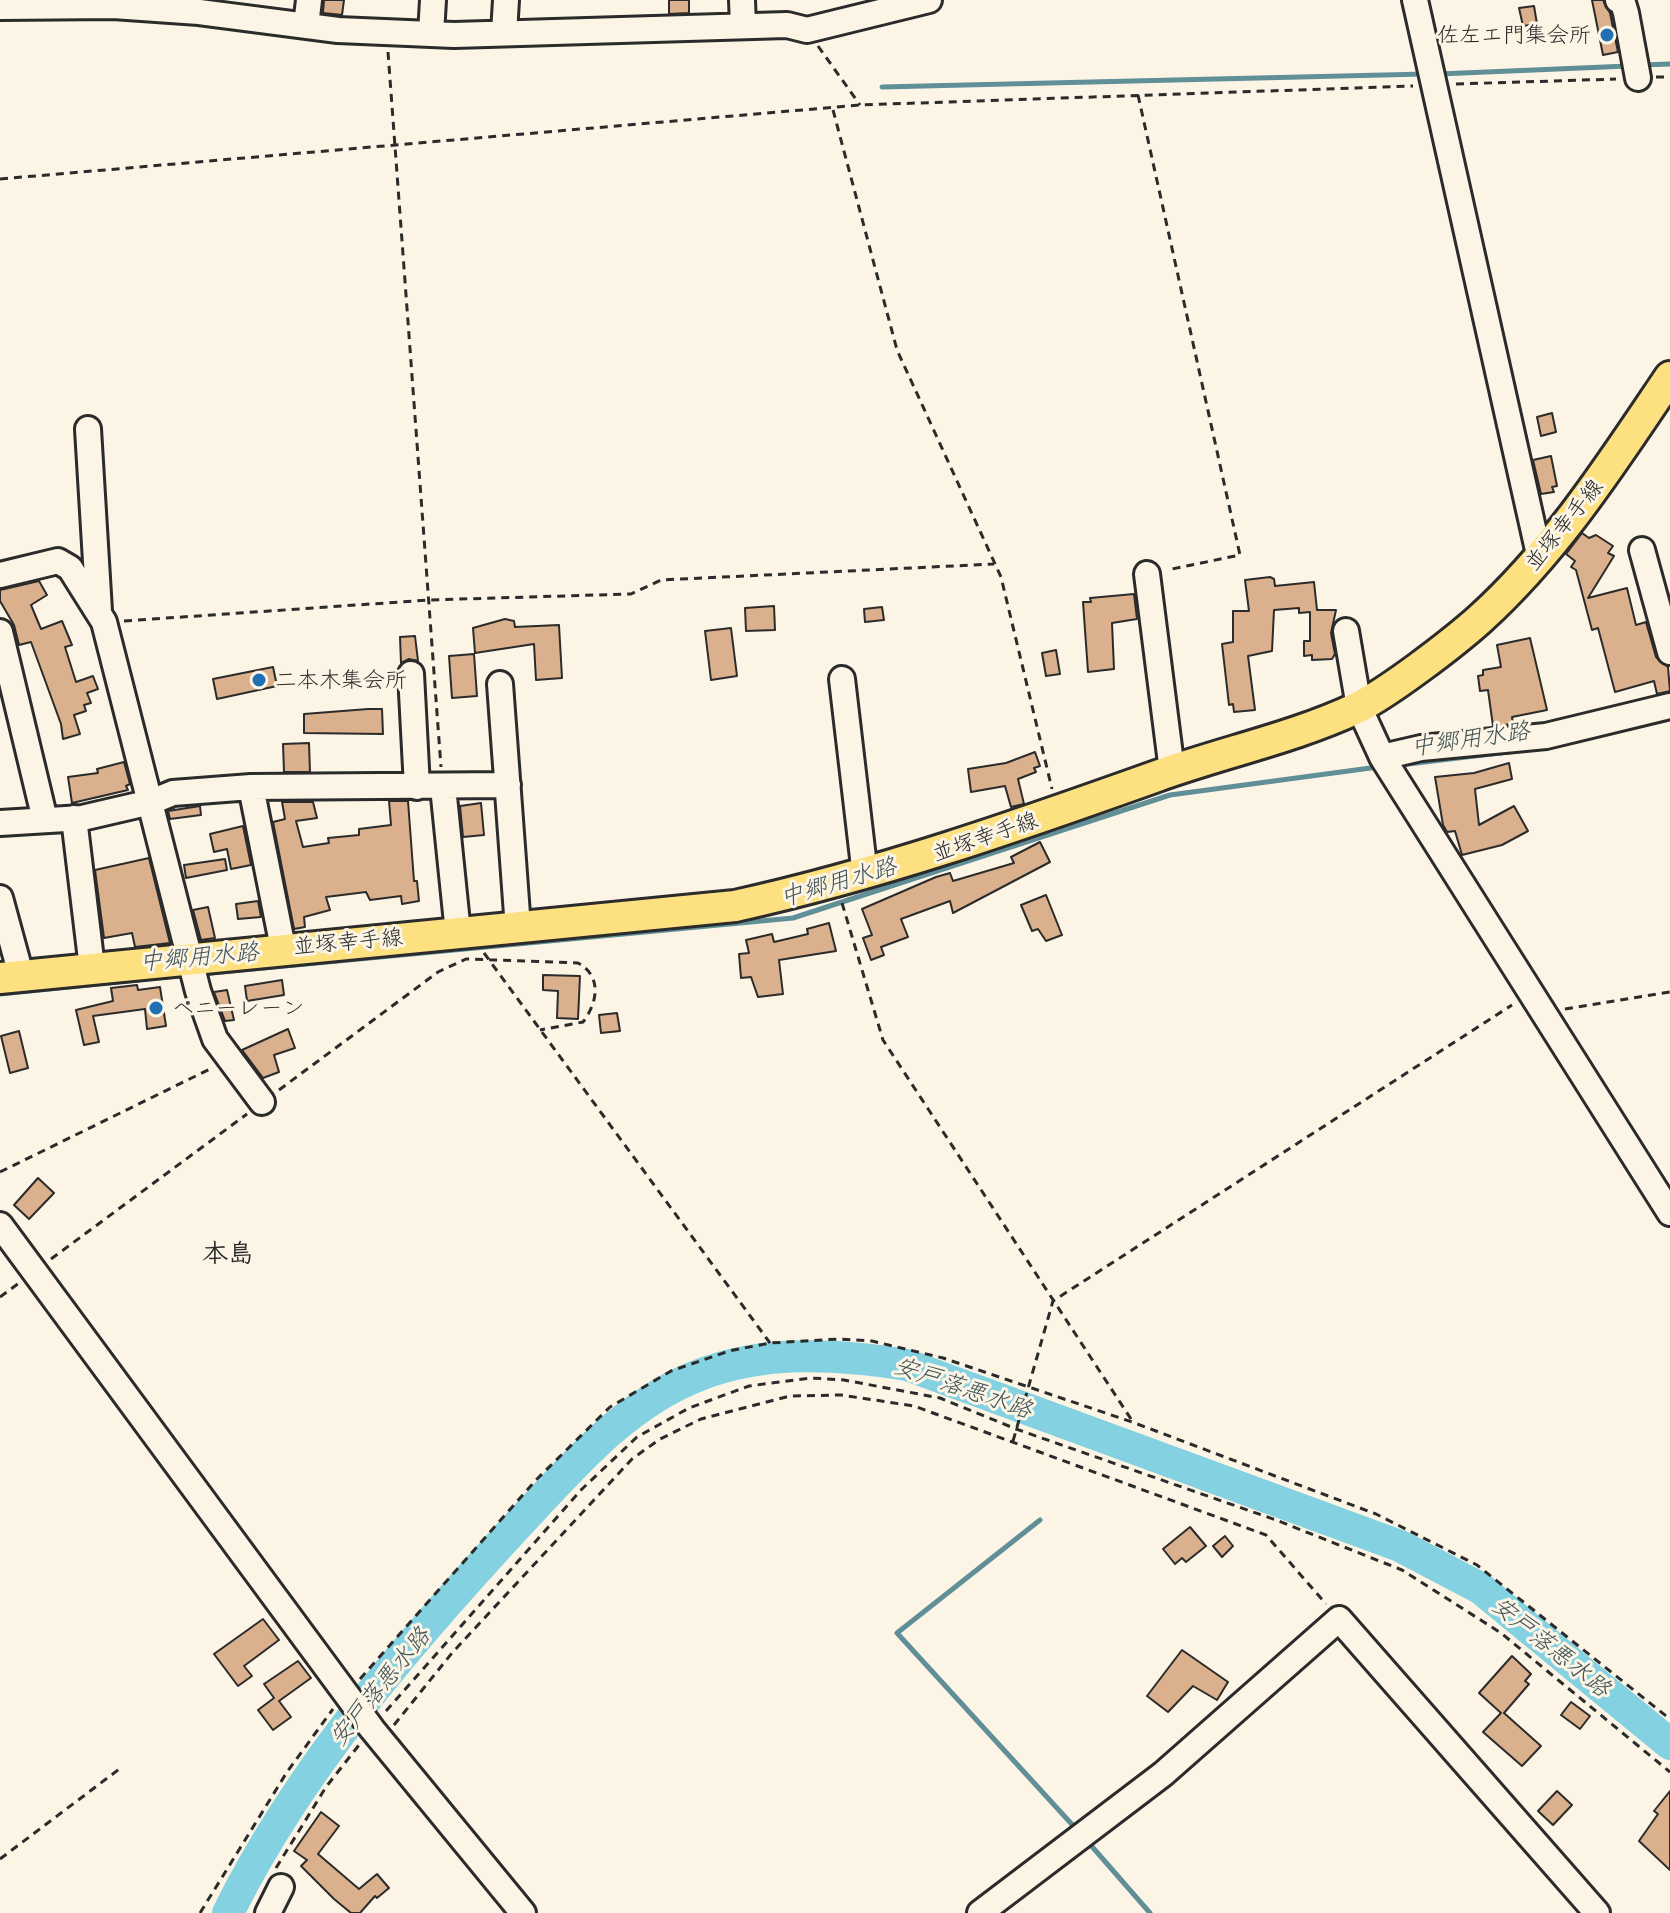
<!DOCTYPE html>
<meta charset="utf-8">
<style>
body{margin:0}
canvas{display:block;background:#fcf5e5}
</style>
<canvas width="1670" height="1913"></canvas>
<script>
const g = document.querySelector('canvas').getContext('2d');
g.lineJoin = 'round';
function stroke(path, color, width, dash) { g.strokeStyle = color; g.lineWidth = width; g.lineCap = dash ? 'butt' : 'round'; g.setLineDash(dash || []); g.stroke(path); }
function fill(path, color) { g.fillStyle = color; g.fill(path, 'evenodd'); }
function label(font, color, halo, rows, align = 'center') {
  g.font = font + ' Mali,"Klee One",sans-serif'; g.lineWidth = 6; g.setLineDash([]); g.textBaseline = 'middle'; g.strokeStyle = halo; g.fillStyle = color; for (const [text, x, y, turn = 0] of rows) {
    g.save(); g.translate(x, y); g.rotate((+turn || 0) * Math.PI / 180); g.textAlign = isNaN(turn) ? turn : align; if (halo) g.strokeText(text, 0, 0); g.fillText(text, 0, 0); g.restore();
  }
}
const stream = new Path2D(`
 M1642 65 1670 64
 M1439 74 1628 66
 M882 87 1425 74
 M1400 765 1533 749
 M200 974 793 918 1170 795 1378 767
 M0 994 186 975
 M1040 1520 897 1633 1078 1831
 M1088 1842 1150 1913`);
const river = new Path2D(`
 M228 1913C298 1771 406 1646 513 1530 568 1472 621 1406 697 1376 763 1349 839 1354 907 1365L1400 1546 1480 1588 1670 1744`);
const building = new Path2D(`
 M324 0H344L342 15 323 13Z
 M669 0H689V13L669 14Z
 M1592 0H1603L1610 13 1618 52 1603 55Z
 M1534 6 1537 24 1523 26 1519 8Z
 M1552 413 1556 432 1541 436 1537 417Z
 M1551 456 1557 486 1552 487 1554 492 1541 494 1533 460Z
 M1582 533 1589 538 1596 535 1613 546 1608 553 1614 556 1588 598 1627 588 1636 625 1646 622 1656 657 1668 667 1670 691 1657 694 1654 681 1615 692 1598 628 1592 630 1576 570 1571 567 1575 561 1566 554Z
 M1270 577 1274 579 1275 586 1314 582 1317 610H1336L1331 633 1335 654 1332 659 1312 660V655L1304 656V641H1310V612L1299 613V608L1274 610 1272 651 1248 656 1255 710 1234 712 1233 704 1229 705 1222 644 1233 642V611H1249L1245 580Z
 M39 581 47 595 31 605 41 629 62 621 72 645 65 647 76 682 93 676 98 689 87 693 91 703 84 705 86 711 74 715 80 734 63 739 61 724 31 642 19 645 14 625 0 601V590Z
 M1134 594 1137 619 1112 623 1114 669 1088 672 1083 602H1091L1090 598Z
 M774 606 775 630 746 631 745 608Z
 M882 607 884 620 865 622 864 609Z
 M505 619 514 621 515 627 559 625 562 678 536 680 534 644 475 653 473 628Z
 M731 628 737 676 711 680 705 631Z
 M415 636 418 661 409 659 401 663 400 637Z
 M1530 638 1547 710 1512 717 1513 724 1493 726 1488 690 1480 691 1478 676 1483 675V670L1501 667 1497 645Z
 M1056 650 1060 674 1046 676 1042 653Z
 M474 654 477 696 452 698 449 656Z
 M273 667 277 686 217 699 213 679Z
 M368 709H382L383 734 304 733V714Z
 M309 743 310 772H284L283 744Z
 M1035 752 1040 766 1034 768 1036 772 1018 779 1024 804 1011 807 1005 786 971 792 968 769 1006 763Z
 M124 762 130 784 126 786 128 790 72 803 68 777 98 773 97 769Z
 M1509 763 1512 779 1475 789 1479 825 1514 806 1528 831 1502 845 1462 855 1455 831 1447 832 1443 825 1435 777 1474 773Z
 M389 801H408L414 881H417L419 901 402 904 401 896 370 900 366 892 326 897 330 910 304 917 305 927 294 929 273 822 285 819 282 802H313L317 818 296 821 303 847 329 843 328 838 359 835V829L391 825Z
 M481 803 484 835 463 837 460 806Z
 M200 806 201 815 170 819 168 811Z
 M243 826 251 865 231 869 227 849 214 852 210 834Z
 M1040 842 1050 862 953 913 950 901 901 919 908 937 881 947 884 955 871 960 863 938 872 935 862 909 936 877 950 873 953 881 1014 863 1011 857Z
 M149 858 170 943 135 947 132 933 104 938 95 870Z
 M225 859 227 870 186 878 184 865Z
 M1046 895 1062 935 1046 941 1038 929 1032 931 1021 905Z
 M258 901 261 917 238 919 236 904Z
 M208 907 215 938 201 940 193 910Z
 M829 923 836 951 779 960 783 994 758 997 751 977 741 978 739 954 749 953 746 940 772 934 774 942 808 934 807 929Z
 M543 975 580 976 578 1019 557 1018 558 991 543 990Z
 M282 980 284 995 247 1001 245 986Z
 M137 985 138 990 160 987 166 1026 147 1029 145 1009 93 1016 99 1042 84 1045 76 1010 113 1001 111 988Z
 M227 990 234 1020 225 1021 214 992Z
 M617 1013 620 1031 601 1033 599 1015Z
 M288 1029 295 1048 274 1055 279 1072 263 1078 242 1050Z
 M19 1031 28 1068 10 1073 1 1036Z
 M38 1178 54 1193 29 1219 14 1205Z
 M1190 1527 1206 1546 1186 1562 1182 1558 1175 1564 1163 1549Z
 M1225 1536 1233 1546 1222 1557 1213 1546Z
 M263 1619 279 1640 244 1666 252 1676 238 1686 214 1654Z
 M1182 1650 1228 1682 1217 1700 1193 1686 1168 1712 1147 1696Z
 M1512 1656 1531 1674 1525 1681 1529 1684 1504 1713 1541 1746 1522 1766 1483 1732 1501 1713 1479 1693Z
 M298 1661 311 1678 279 1701 291 1717 273 1730 258 1710 274 1698 264 1684Z
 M1571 1702 1590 1716 1580 1729 1561 1715Z
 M1557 1791 1572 1805 1553 1825 1538 1811Z
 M1670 1791V1870L1639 1841 1658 1814 1654 1811Z
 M321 1812 339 1826 318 1854 359 1889 377 1874 389 1888 377 1898 375 1896 360 1913H351L334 1899 301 1866 307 1860 294 1851Z`);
const path = new Path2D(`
 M818 46 860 105
 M388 52 441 767
 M1656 77H1670
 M1456 84 1616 79
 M1138 95 1240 555 1167 570
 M833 110 897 350 1001 577 1052 789
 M0 179 860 105 1413 86
 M124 621 429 600 631 594 661 580 994 564
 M842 903 883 1040 1131 1419
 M484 953 770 1343
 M1565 1009 1670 992
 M279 1090 438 972 466 959 578 963C602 976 598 1002 583 1022L540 1030
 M0 1172 212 1068
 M51 1259 247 1114
 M0 1297 19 1283
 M1013 1441 1053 1301 1512 1005
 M360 1679 536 1480 610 1407 671 1371 729 1351 770 1343 839 1339 872 1341 943 1358 1132 1422 1376 1514 1477 1565 1670 1719
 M386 1711 582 1489 637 1437 689 1408 749 1386 811 1378 844 1380 940 1398 1016 1429 1276 1520 1402 1570 1501 1633 1670 1772
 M394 1725 452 1653 632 1459 660 1439 701 1419 790 1396 841 1395 914 1406 1266 1535 1326 1604
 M0 1859 122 1767
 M276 1868 326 1787 359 1745
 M200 1913 287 1772 333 1709`);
const minor = new Path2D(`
 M742 0 743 26
 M1415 0 1540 559
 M1618 0 1623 3 1626 13 1638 78
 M0 7 113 6 199 12 338 30 454 35 787 25 807 30 929 0
 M306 26 309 0
 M504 33 506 0
 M431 34 433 0
 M88 429 99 611
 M1642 550 1670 652
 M1147 574 1172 771
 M0 575 58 561 70 568 104 622 198 991 215 1039 262 1102
 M1346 631 1359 707 1382 757 1670 1213
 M0 632 45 820
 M411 674 417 787
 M842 679 865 875
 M500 684 518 928
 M1382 757 1421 748 1546 736 1670 706
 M251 787 283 948
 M443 787 458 933
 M74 818 92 968
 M0 823 82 818 151 802 173 793 251 787 508 785
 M0 898 21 975
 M0 1225 372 1729 523 1913
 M268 1913 281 1887
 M980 1913 1163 1774 1339 1619 1597 1913`);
const major = new Path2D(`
 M0 978 735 906C880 874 1017 826 1157 776 1223 752 1293 738 1357 708 1389 692 1452 644 1480 619 1557 549 1612 463 1670 377`);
const markers = [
 [1607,35,8,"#1f6fb2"],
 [259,680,8,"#1f6fb2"],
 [156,1008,8,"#1f6fb2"]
];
const poiNames = [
 ["佐左エ門集会所",1591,35,"right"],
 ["二本木集会所",275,680],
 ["ペニーレーン",172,1008]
];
const streetNames = [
 ["並塚幸手線",1564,525,-51],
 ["並塚幸手線",985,837,-19],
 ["並塚幸手線",348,942,-5]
];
const waterNames = [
 ["中郷用水路",1470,739,-8],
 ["中郷用水路",838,882,-16],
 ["中郷用水路",199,957,-5],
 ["安戸落悪水路",963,1388,19],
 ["安戸落悪水路",1551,1647,39],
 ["安戸落悪水路",380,1687,-51]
];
const quarterNames = [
 ["本島",228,1254]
];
stroke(stream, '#608f98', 5);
stroke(river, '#83d1e1', 32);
fill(building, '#dbb08c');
stroke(building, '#2b2b2b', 2);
stroke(minor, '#2b2b2b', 30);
stroke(major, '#2b2b2b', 36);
stroke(path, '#2b2b2b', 3, [8, 6]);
stroke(minor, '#fcf5e5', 24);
stroke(major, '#fde080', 30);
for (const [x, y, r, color] of markers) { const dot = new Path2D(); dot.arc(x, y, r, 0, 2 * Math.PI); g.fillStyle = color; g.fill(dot); stroke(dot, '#fcf5e5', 3); }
label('22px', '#2b2b2b', '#fcf5e5', poiNames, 'left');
label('22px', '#2b2b2b', '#fcf5e5', streetNames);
label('italic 24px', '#415458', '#fcf5e5', waterNames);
label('bold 26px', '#2b2b2b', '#fcf5e5', quarterNames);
</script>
